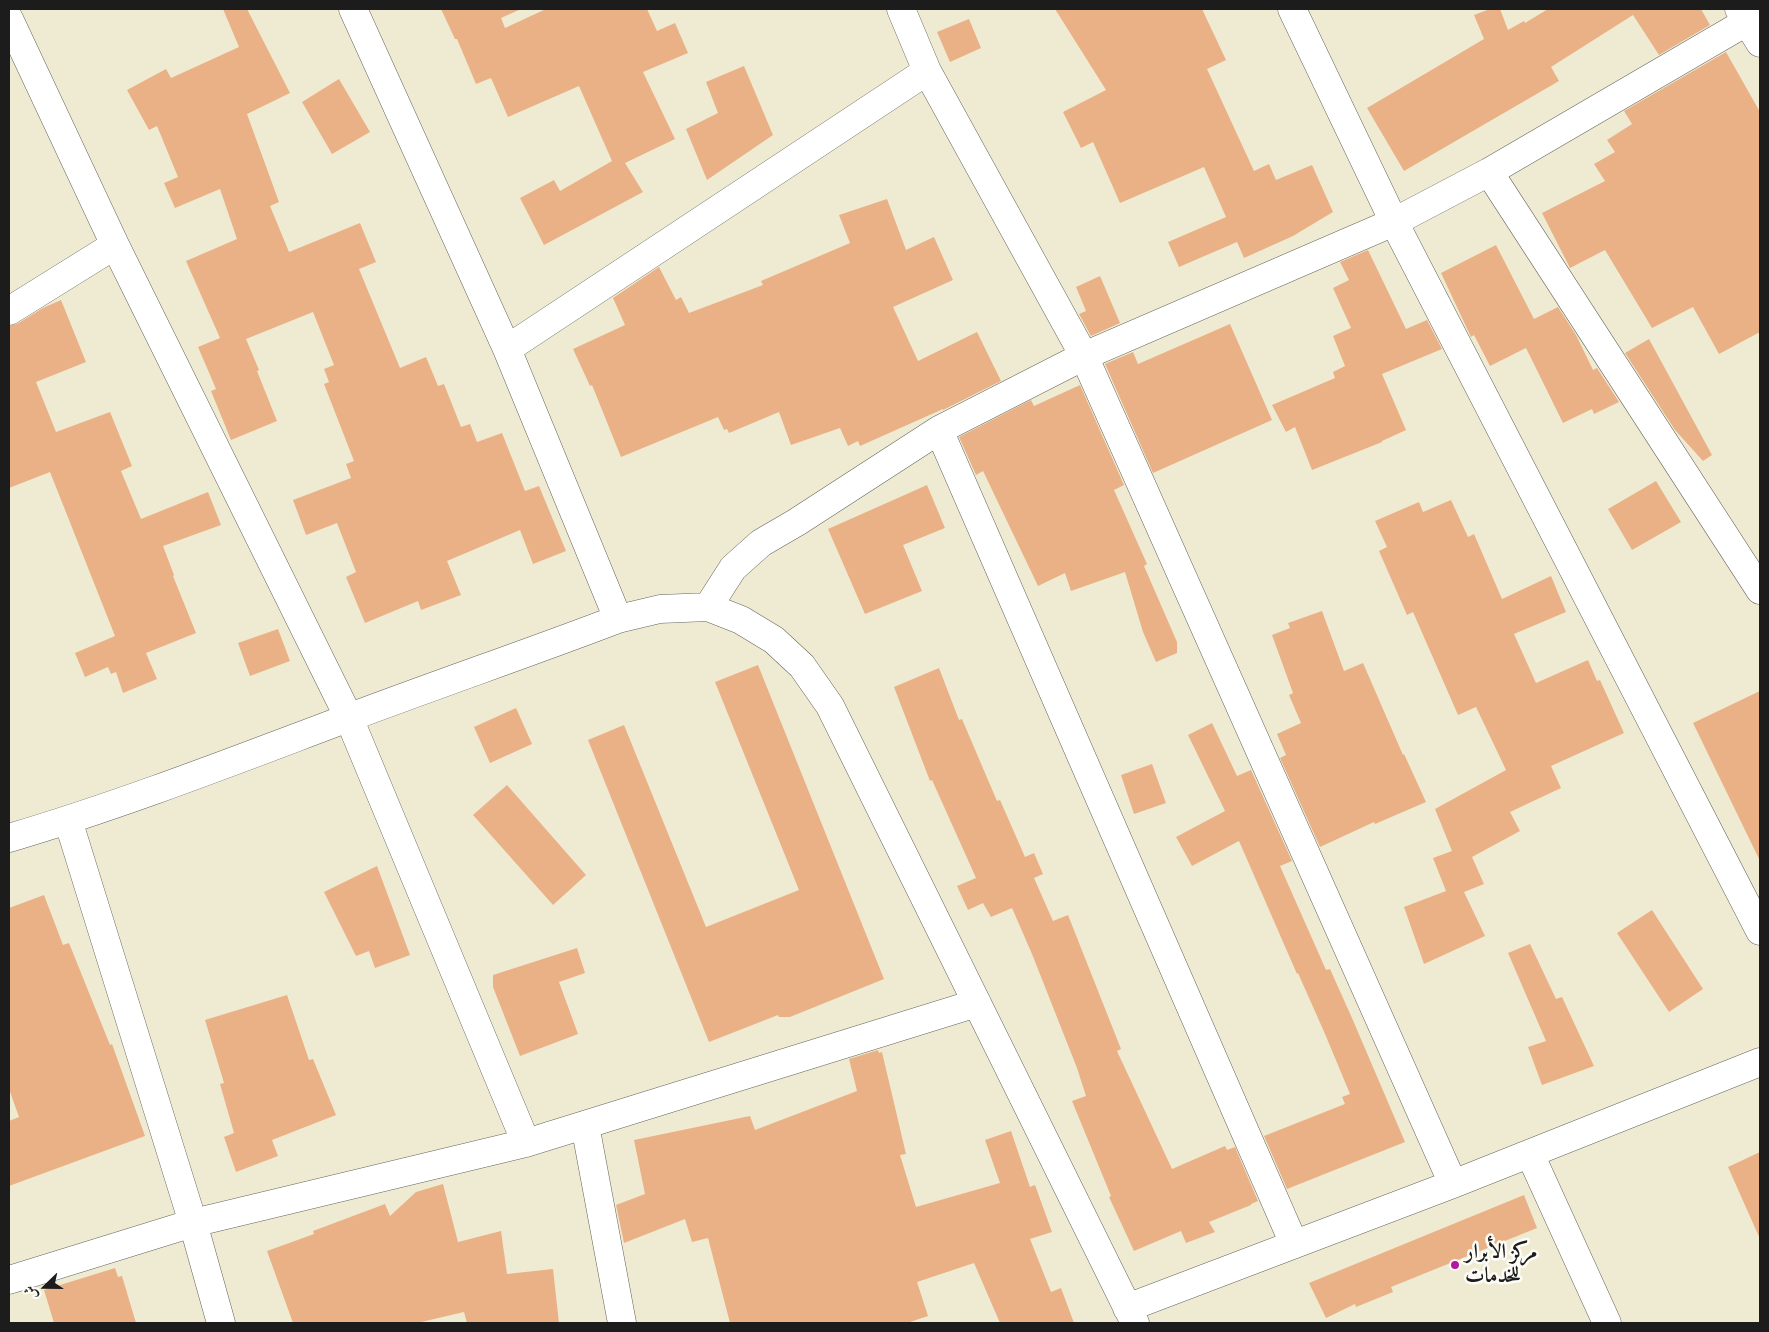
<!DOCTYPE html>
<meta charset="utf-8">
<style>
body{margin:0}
#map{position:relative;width:1769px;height:1332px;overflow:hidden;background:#efebd3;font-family:"IM FELL Double Pica",Amiri,serif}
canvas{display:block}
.frame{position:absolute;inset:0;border:10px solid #1c1c1c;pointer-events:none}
.north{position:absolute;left:20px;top:1262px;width:50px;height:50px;-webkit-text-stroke:4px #fdfcf7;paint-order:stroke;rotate:248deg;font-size:14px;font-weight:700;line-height:20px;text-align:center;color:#1c1c1c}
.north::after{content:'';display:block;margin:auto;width:18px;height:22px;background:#1c1c1c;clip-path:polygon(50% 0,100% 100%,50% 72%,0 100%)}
</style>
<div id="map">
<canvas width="1769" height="1332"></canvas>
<div class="frame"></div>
<div class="north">ش</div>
</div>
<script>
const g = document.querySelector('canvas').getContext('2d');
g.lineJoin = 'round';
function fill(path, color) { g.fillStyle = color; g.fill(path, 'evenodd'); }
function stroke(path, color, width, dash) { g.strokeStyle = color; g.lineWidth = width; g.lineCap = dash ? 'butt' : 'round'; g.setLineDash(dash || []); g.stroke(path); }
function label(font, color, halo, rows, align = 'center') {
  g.font = font + ' "IM FELL Double Pica",Amiri,serif'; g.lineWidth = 5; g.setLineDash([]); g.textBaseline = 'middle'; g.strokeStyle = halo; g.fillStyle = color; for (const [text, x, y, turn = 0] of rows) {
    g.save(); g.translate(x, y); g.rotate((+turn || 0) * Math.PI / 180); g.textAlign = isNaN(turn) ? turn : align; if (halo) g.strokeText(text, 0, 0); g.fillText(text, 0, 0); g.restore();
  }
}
const building = new Path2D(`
 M223 9H247L290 93 247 114 279 202 270 206 289 252 360 223 376 262 359 269 400 368 426 357 438 386 444 384 461 427 470 424 477 442 502 433 525 491 539 486 566 551 533 564 520 530 447 561 461 595 421 610 418 601 365 623 346 577 356 572 337 523 306 535 293 500 351 478 346 464 354 461 324 384 329 382 324 369 334 365 313 312 246 339 259 370 257 371 277 421 231 440 211 391 216 389 198 347 220 338 186 261 237 239 220 189 175 208 164 183 178 177 157 126 149 130 127 90 166 69 171 78 239 47Z
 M441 9H521L501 18 505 28 546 9H647L657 31 675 23 688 53 643 72 675 139 625 163 643 192 544 245 520 198 554 180 560 191 612 161 579 86 508 117 491 78 476 84 457 39H455Z
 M1055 9H1202L1226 60 1207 69 1254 171 1269 164 1276 180 1312 165 1333 212 1293 236 1244 258 1237 242 1179 267 1168 242 1226 217 1204 167 1120 203 1093 142 1081 148 1063 112 1106 90Z
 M1490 9H1500L1508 30 1524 21 1525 23 1548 9H1701L1710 25 1659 55 1633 15 1551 67 1559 81 1404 171 1367 108 1484 39 1474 15Z
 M969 19 981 48 950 62 937 32Z
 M1726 52 1760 112V332L1719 354 1693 307 1652 328 1605 250 1570 268 1542 213 1605 181 1594 164 1615 152 1607 140 1632 124 1624 111Z
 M744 66 773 135 707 180 686 129 718 113 706 82Z
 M339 79 370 132 332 154 302 102Z
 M887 199 906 250 934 237 953 280 893 307 918 361 977 332 1001 381 943 410V409L860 446 858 441 848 446 840 428 791 445 779 412 729 433 727 429 724 430 718 417 621 457 592 385 590 386 573 349 625 325 613 298 659 267 676 300 681 297 689 313 763 285 761 281 850 243 839 215Z
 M1496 245 1534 319 1558 307 1576 335 1593 370 1597 368 1619 402 1594 414 1592 409 1563 423 1526 348 1490 366 1474 335 1471 337 1441 273Z
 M1368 250 1406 329 1427 320 1442 349 1382 374 1406 430 1382 441V442L1312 470 1295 427 1286 432 1272 405 1335 378 1333 372 1345 366 1333 336 1351 328 1333 288 1349 280 1340 262Z
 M1100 276 1120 323 1091 336 1079 314 1086 311 1076 287Z
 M61 300 86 362 36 382 56 432 110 412 132 466 121 471 141 519 208 492 221 525 163 546 174 575 173 576 196 633 146 653 157 679 123 693 116 672 111 674 108 667 85 677 75 653 115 636 50 472 9 488V326L17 324 43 308Z
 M1230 324 1272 420 1153 473 1105 364 1133 352 1138 364Z
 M1649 339 1712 455 1703 461 1675 430 1625 353Z
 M1080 385 1124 485 1114 490 1147 564 1144 566 1177 642V653L1156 662 1143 632 1125 572 1071 591 1065 573 1038 586 983 471 976 475 959 437 1031 400 1034 406Z
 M1656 481 1681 522 1632 550 1608 509Z
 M927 485 945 528 903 545 922 591 865 614 828 529Z
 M1451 500 1468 537 1474 534 1502 599 1551 576 1566 612 1514 634 1536 683 1588 660 1597 681 1600 680 1624 733 1551 766 1561 788 1510 812 1520 831 1472 857 1484 884 1464 892 1485 936 1424 964 1404 907 1446 891 1433 858 1452 851 1435 809 1506 770 1476 707 1458 715 1413 612 1407 615 1379 551 1387 547 1375 521 1419 502 1423 512Z
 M1322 611 1344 671 1363 663 1403 755 1404 754 1426 802 1375 824 1374 822 1320 847 1280 758 1286 755 1277 734 1301 723 1289 695 1293 693 1272 635 1290 628 1288 623Z
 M278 629 290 661 250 676 238 643Z
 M758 665 884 979 790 1017H779L778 1015 709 1042 588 740 624 725 706 927 799 890 715 682Z
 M939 668 959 720 962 719 997 801 1000 800 1025 857 1034 853 1043 874 1034 878 1053 921 1068 915 1121 1049 1117 1051 1172 1169 1225 1146 1227 1150 1235 1147 1258 1201 1251 1204V1205L1209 1222 1215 1232 1186 1243 1181 1231 1134 1251 1109 1197 1111 1196 1072 1101 1086 1096 1077 1068 1032 954 1012 908 991 917 983 903 968 910 957 886 976 878 932 780 930 781 894 687Z
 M1760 691V861L1693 723Z
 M516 708 532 744 490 763 474 727Z
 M1212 723 1237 776 1251 770 1292 861 1280 866 1326 970 1330 969 1352 1018 1405 1142 1287 1189 1264 1136 1345 1104 1342 1097 1350 1094 1325 1034 1298 973 1297 974 1239 841 1192 866 1176 837 1225 811 1188 735Z
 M1152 764 1166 803 1134 814 1121 775Z
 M507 785 586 875 553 905 473 815Z
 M377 866 410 955 375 968 369 951 356 956 324 892Z
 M44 895 63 945 69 943 110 1045 112 1044 145 1136 9 1186V1121L19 1117 9 1089V908Z
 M1652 910 1703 989 1669 1012 1617 933Z
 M1530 944 1556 999 1562 997 1594 1066 1542 1085 1528 1047 1546 1041 1508 953Z
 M577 948 585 973 559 982 578 1034 520 1056 493 987V975Z
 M287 995 309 1060 313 1059 336 1115 272 1140 278 1156 236 1172 224 1137 234 1133 220 1084 224 1083 205 1020Z
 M878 1050 879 1053 882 1052 906 1154 900 1155 916 1207 1000 1183 985 1140 1011 1131 1030 1187 1035 1185 1052 1232 1030 1239 1051 1292 1061 1288 1074 1323H1000L974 1263 917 1282 928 1316 907 1323H730L708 1238 692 1242 685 1219 624 1243 616 1205 645 1194 634 1140 750 1116 755 1130 857 1091 849 1059Z
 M1760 1152V1239L1728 1167Z
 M443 1184 458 1242 501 1231 507 1274 553 1269 559 1323H467L464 1312 417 1323H293L267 1251 314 1234 313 1231 385 1204 390 1216 416 1192Z
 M1524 1195 1537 1228 1391 1287 1393 1292 1356 1307 1355 1304 1326 1318 1309 1283Z
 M115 1268 118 1277 122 1276 136 1323H54L44 1290Z`);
const minor = new Path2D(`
 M353 9 507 349 618 619
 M901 9 927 71 1084 356 1453 1184
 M1292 9 1394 222 1760 931
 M1739 9 1760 43
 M9 19 115 245 349 718 526 1143
 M1489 172 1760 590
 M9 311 115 245
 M507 349 927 71
 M939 430 1294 1244
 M708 607 733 568 761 543 797 522 939 430 1084 356 1394 222 1489 172 1760 14
 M68 820 193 1223 221 1323
 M9 838C124 804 236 760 348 718 438 684 529 653 618 619L660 609 708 607 741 620 774 640 802 666 830 706 1135 1323
 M585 1125 622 1323
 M1530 1154 1607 1323
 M9 1280 193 1223 526 1143 977 1003
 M1127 1308 1453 1184 1760 1062`);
const markers = [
 [1455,1265,5,"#b5179e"]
];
const poiNames = [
 ["مركز الأبرار",1465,1253],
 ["للخدمات",1465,1277]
];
fill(building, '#eab186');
stroke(minor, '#66645c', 29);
stroke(minor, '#fff', 28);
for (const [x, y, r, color] of markers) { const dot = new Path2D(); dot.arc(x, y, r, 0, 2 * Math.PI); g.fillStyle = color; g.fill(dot); stroke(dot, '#fdfcf7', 2); }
label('bold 21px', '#1c1c1c', '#fdfcf7', poiNames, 'left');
</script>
